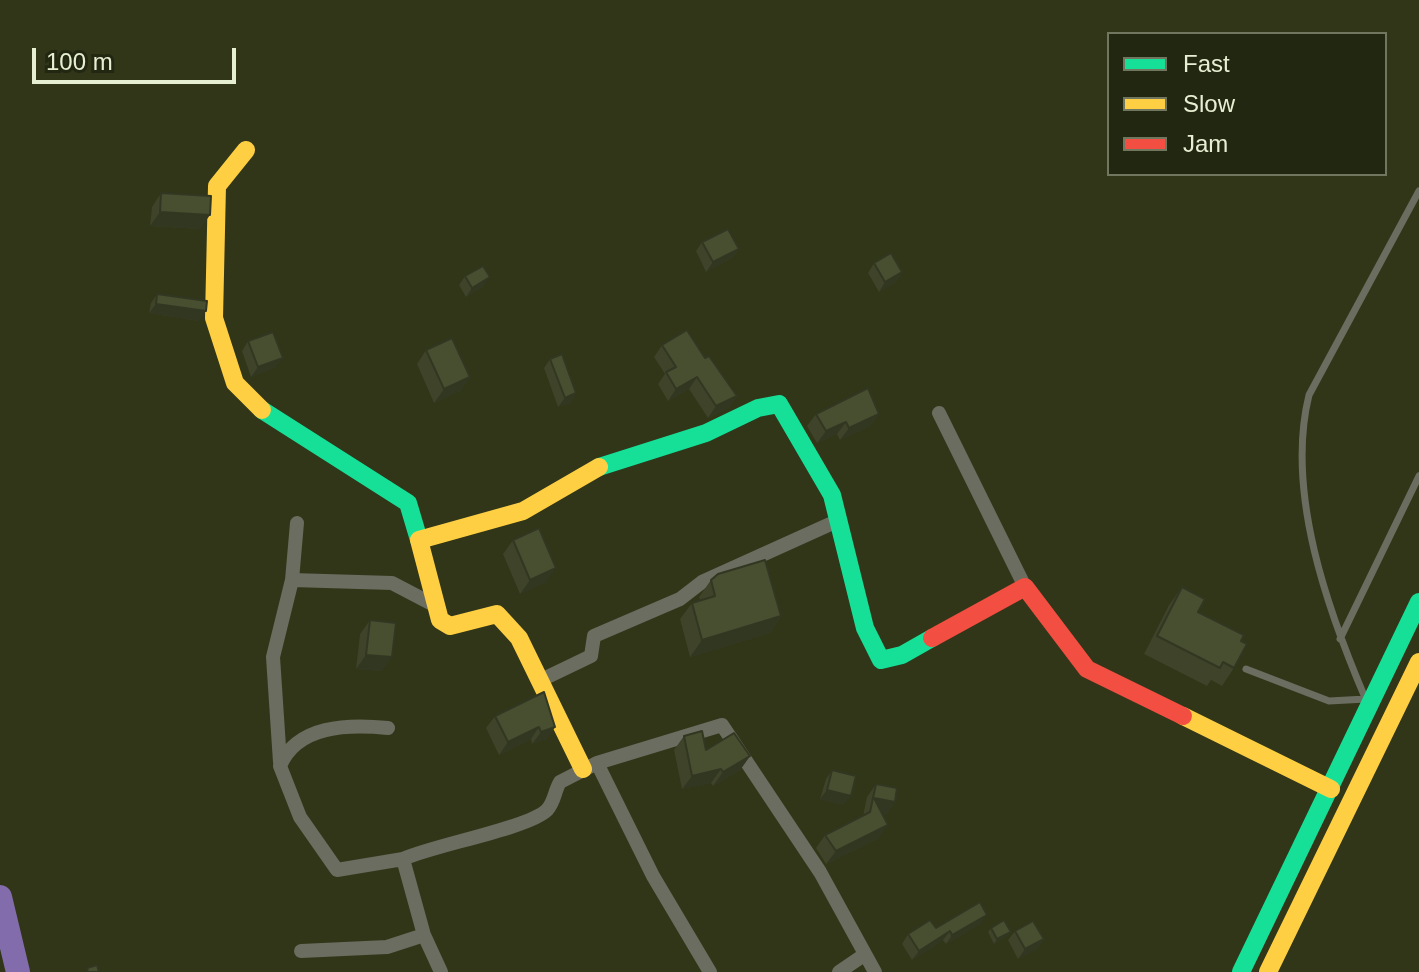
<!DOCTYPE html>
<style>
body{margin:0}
#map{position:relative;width:1419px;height:972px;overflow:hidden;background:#313618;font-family:Helvetica,sans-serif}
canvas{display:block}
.legend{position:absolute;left:1107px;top:32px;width:280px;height:144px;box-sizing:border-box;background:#222711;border:2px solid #71775f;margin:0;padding:10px 14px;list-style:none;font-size:24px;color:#e7efd3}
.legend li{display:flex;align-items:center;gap:16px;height:40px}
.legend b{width:40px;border:2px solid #71775f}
.scale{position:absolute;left:32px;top:48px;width:204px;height:36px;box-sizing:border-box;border:4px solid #e7efd3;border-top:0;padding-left:10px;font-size:24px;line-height:28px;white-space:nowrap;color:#e7efd3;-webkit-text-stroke:6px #222711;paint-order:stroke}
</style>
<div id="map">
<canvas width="1419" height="972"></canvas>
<ul class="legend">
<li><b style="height:10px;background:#16e098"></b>Fast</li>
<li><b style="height:10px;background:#ffcf43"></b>Slow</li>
<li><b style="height:10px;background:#f24e42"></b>Jam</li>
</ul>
<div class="scale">100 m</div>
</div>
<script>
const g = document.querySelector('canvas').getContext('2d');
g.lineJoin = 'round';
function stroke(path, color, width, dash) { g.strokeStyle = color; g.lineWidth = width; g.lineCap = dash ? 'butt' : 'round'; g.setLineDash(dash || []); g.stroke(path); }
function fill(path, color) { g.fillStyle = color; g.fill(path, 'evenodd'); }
const river = new Path2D(`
 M0 897 18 972`);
const lane = new Path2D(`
 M1340 639 1419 476
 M1246 669 1329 701 1366 699
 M1366 700C1328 611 1285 492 1309 395L1419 191`);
const street = new Path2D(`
 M939 413 1025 587
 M292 580 392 583 436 606
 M539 681 591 656 594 636 680 599 702 582 837 521
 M388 728C348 724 297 725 280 766L300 817 337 870 403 859 424 935
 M280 762 273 657 292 580 297 523
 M597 763 722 725 820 872 875 972
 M403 859C434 845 529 828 547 810 555 801 554 792 560 782L597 763 653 876 710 972
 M301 951 387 947 424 935 441 972
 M839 972 864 955`);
const fast = new Path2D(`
 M262 410 408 503 419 540
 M599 467 706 433 758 408 779 404 832 495 865 628 881 660 902 655 932 638
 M1241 972 1419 602`);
const slow = new Path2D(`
 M246 150 217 186 214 318 235 383 262 410
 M1183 716 1331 789
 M583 769 519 638 497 614 450 626 440 620 419 540 523 511 599 467
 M1268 972 1419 662`);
const jam = new Path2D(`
 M932 638 1025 587 1087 669 1183 716`);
const wall = new Path2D(`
 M161 193 200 229 150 226 152 207Z
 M702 242 739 249 732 258 706 272 696 251Z
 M874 263 902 272 896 282 879 292 868 273Z
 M465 276 483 287 466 297 459 285Z
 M157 294 199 321 149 313 151 303Z
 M248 341 276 367 251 377 242 351Z
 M662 345 705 358 737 396 728 408 708 418 689 389 668 401 658 384 665 374 654 357Z
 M426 350 470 377 460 391 434 403 417 364Z
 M550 359 576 393 570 403 558 407 544 368Z
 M816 414H879L870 426 840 440 837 434 817 443 807 426Z
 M513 540 546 582 520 594 503 554Z
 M711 580 781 616 770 633 690 657 680 619 692 603 700 600 699 597Z
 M1182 587 1198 612 1241 641 1234 668 1222 686 1211 680 1207 686 1144 654 1169 605Z
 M370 620 382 671 356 669 360 634Z
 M495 716 555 727 546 739 532 744 531 739 499 755 486 728Z
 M684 736 706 750 750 756 740 770 713 786 711 783 682 789 674 750Z
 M832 770 844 805 820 799 826 779Z
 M876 784 895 802 886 815 882 814 879 838 826 864 816 848 825 835 863 816 867 797Z
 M980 924 946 944 943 940 912 960 902 944 908 934 936 928Z
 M991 928 1011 932 1007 936 994 944 988 932Z
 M1015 931 1044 939 1037 949 1018 959 1008 940Z`);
const shadedWall = new Path2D(`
 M160 212 210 215 200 229 150 226Z
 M739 249 732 258 706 272 713 262Z
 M902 272 896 282 879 292 885 282Z
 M490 277 483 287 466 297 472 288Z
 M156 304 206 311 199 321 149 313Z
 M283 358 276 367 251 377 258 367Z
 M470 377 460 391 434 403 444 389Z
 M697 377 689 389 668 401 676 389Z
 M576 393 570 403 558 407 565 398Z
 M737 396 728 408 708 418 716 406Z
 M879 414 870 426 840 440 849 428Z
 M846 422 837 434 817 443 826 431Z
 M556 568 546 582 520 594 530 580Z
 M781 616 770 633 690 657 702 640Z
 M366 655 392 657 382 671 356 669Z
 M539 727 531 739 499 755 508 742Z
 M555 727 546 739 532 744 541 732Z
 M750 756 740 770 713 786 723 772Z
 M721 769 711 783 682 789 692 776Z
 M827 790 851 796 844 805 820 799Z
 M874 798 895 802 886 815 870 812Z
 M888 825 879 838 826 864 836 851Z
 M987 915 980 924 946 944 952 935Z
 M950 931 943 940 912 960 919 951Z
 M1011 932 1007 936 994 944 997 939Z
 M1044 939 1037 949 1018 959 1025 949Z`);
const building = new Path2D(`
 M161 193 211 196 210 215 160 212Z
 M728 229 739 249 713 262 702 242Z
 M891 253 902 272 885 282 874 263Z
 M483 266 490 277 472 288 465 276Z
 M157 294 207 301 206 311 156 304Z
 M687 330 705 358 709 356 737 396 716 406 697 377 676 389 666 372 676 367 662 345Z
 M273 332 283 358 258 367 248 341Z
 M452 338 470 377 444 389 426 350Z
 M562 354 576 393 565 398 550 359Z
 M868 388 879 414 849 428 846 422 826 431 816 414Z
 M539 528 556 568 530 580 513 540Z
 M765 560 781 616 702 640 692 603 715 596 711 580 718 574Z
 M1182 587 1205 599 1198 612 1244 635 1241 641 1247 644 1234 668 1223 662 1220 668 1157 636Z
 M370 620 396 623 392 657 366 655Z
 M544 692 555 727 541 732 539 727 508 742 495 716Z
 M702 731 706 750 734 733 750 756 723 772 721 769 692 776 684 736Z
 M832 770 856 776 851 796 827 790Z
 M876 784 897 788 895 802 874 798 888 825 836 851 825 835 870 812Z
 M980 902 987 915 952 935 950 931 919 951 908 934 930 920 936 928Z
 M1004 920 1011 932 997 939 991 928Z
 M1033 921 1044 939 1025 949 1015 931Z
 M97 965 99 972H88L87 968Z`);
stroke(river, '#836cab', 24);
stroke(lane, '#6a6d5f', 7);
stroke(street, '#6a6d5f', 14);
stroke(fast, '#16e098', 18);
stroke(slow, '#ffcf43', 18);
stroke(jam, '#f24e42', 18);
fill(wall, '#3e4329');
fill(shadedWall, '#323722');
fill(building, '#484e30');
stroke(building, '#323722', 2);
</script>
